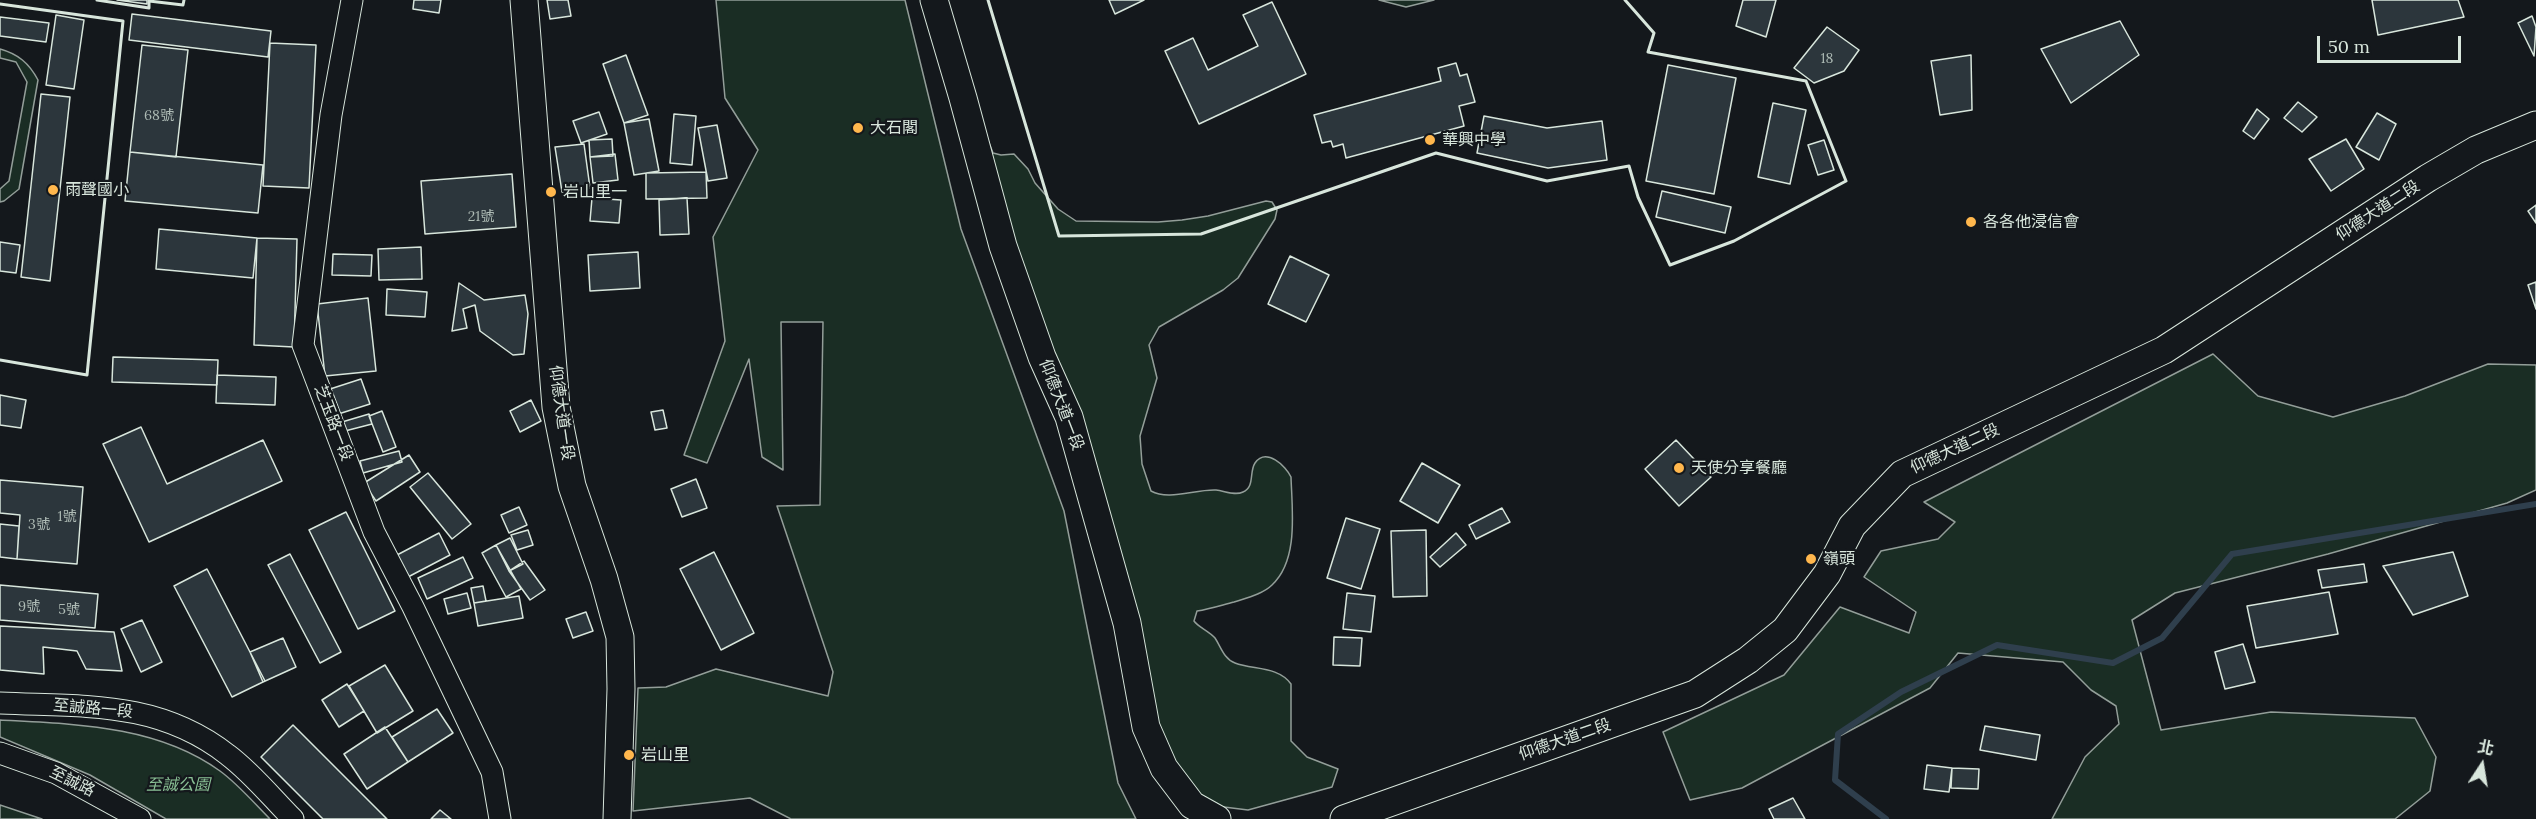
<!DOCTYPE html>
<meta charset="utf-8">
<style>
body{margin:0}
#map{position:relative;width:2536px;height:819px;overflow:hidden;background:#14181c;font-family:Lora,"Noto Sans TC",serif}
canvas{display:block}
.north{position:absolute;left:2452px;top:735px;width:60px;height:60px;-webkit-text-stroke:4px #14181c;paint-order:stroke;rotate:12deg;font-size:16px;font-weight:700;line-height:24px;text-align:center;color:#d8e6dc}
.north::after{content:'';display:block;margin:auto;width:21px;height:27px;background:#d8e6dc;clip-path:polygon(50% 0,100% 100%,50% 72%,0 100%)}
.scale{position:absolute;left:2317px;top:36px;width:144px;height:27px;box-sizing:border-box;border:3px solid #d8e6dc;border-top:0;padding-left:8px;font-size:18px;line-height:21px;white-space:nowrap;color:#d8e6dc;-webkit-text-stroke:4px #14181c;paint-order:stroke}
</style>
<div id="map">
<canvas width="2536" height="819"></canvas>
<div class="north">北</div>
<div class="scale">50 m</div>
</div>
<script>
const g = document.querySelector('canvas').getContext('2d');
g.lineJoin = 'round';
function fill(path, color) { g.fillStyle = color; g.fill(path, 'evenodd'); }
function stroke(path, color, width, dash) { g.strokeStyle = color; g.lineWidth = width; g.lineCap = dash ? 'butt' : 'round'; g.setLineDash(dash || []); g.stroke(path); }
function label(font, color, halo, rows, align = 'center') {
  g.font = font + ' Lora,"Noto Sans TC",serif'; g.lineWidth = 4.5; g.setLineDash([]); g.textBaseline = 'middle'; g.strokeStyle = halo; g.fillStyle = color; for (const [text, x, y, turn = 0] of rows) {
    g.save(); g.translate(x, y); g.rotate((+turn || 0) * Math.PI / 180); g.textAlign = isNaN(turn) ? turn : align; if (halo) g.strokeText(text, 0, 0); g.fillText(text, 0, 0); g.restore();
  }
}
const green = new Path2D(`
 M716 0H905L961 229 1064 511 1118 783 1136 819H791L750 798 633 811 638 688 666 687 716 669 828 696 833 672 777 506 820 505 823 322H781L783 470 762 457 749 359 707 463 684 455 725 341 713 237 758 150 725 98Z
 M1379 0H1434L1406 7Z
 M0 49C18 54 29 63 38 80L19 189 4 201 0 202V189L9 181 27 82 16 62 0 58Z
 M979 135H986L993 153 1001 155 1014 154 1028 169 1035 183 1058 209 1076 221 1158 222 1182 220 1208 216 1266 201 1272 202 1277 210 1275 219 1238 278 1223 290 1159 327 1149 345 1157 378 1140 436 1142 464 1151 491C1169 501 1195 489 1216 490 1225 491 1235 496 1243 492 1255 487 1249 472 1255 463 1266 447 1286 466 1291 477 1292 510 1299 560 1272 585 1263 594 1246 598 1234 602 1222 605 1210 609 1197 611L1194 621C1198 627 1209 631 1215 638 1221 647 1224 659 1235 663 1253 670 1278 666 1291 684V741L1307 757 1338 769 1332 787 1248 810 1208 805 1158 746Z
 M2213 354 2258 396 2333 417 2405 396 2488 364 2536 365V490L2507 503 2328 554 2175 593 2132 620 2161 730 2271 712 2415 718 2436 757 2430 791 2395 819H2052L2085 757 2119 724 2116 706 2091 690 2063 662 1958 653 1930 688 1742 788 1690 800 1663 732 1784 675 1840 607 1909 633 1916 612 1864 577 1881 551 1938 539 1955 522 1924 502Z
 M0 720C74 724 157 725 220 771 238 784 254 803 270 819H166L90 775 0 737Z
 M0 805 42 819H0Z`);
const stream = new Path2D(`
 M1886 819 1835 780 1838 734 1901 692 1997 645 2113 663 2162 638 2232 554 2536 504`);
const building = new Path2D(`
 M117 0H147V4Z
 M414 0H441L439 13 413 9Z
 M547 0H568L571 16 550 19Z
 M1109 0H1144L1115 14Z
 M1743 0H1776L1766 37 1736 26Z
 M2372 0H2458L2464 17 2378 35Z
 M1272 2 1306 74 1199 124 1165 51 1193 38 1208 70 1258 46 1243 15Z
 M132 14 271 31 268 57 129 40Z
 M56 15 84 20 74 89 46 85Z
 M2532 16 2536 27 2534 56 2518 23Z
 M0 17 49 23 46 42 0 36Z
 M2120 21 2139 55 2071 103 2041 49Z
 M1827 27 1859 50 1844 71 1814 83 1794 68Z
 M270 43 316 45 309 188 263 186Z
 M142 45 188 50 176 157 130 152Z
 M626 55 648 115 624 123 603 64Z
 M1971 55 1972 110 1940 115 1931 61Z
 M1456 63 1460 76 1467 74 1475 102 1459 106 1464 126 1346 158 1343 144 1333 147 1331 141 1322 143 1314 115 1441 81 1438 68Z
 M1668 65 1736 78 1714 194 1646 181Z
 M41 94 70 97 50 281 21 277Z
 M2298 102 2317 117 2302 132 2284 118Z
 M1773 103 1806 110 1790 184 1758 177Z
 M2257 109 2269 119 2254 139 2243 131Z
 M599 112 607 134 581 143 573 121Z
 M2377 113 2396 124 2379 160 2356 147Z
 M674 114 696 116 692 165 670 163Z
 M1484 116 1547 128 1602 121 1607 160 1548 168 1477 153Z
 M649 119 659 171 634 175 624 123Z
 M717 125 727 178 708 181 698 128Z
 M612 139 613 156 590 157 589 140Z
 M2346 139 2364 169 2331 191 2309 159Z
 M1824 140 1834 170 1818 175 1808 145Z
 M584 144 590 188 562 192 555 147Z
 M130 152 263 165 258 213 125 201Z
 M615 154 618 180 593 183 590 157Z
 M706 172 707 198 646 199V173Z
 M512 174 516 227 425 234 421 181Z
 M1662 191 1731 207 1725 233 1656 217Z
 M592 198 621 200 619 223 590 221Z
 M687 198 689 234 660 235 659 200Z
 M2536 205V223L2528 211Z
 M159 229 257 238 253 278 156 269Z
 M257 238 297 239 294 347 254 345Z
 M0 242 20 245 16 273 0 271Z
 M421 247 422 279 379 280 378 249Z
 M638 252 640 288 590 291 588 255Z
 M333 254 372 255 371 276 332 275Z
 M1290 256 1329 275 1306 322 1268 304Z
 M2536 282V309L2528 285Z
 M459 283 484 300 525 295 528 314 524 354 513 355 480 331 475 305 463 309 467 328 452 331Z
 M387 289 427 292 425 317 386 315Z
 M368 298 376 371 325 376 317 304Z
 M113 357 218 360 217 385 112 382Z
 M217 375 276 377 275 405 216 403Z
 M361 379 370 404 332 416 324 391Z
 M0 395 26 400 21 428 0 425Z
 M531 400 541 421 520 432 510 411Z
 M663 410 667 428 655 430 651 412Z
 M382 411 396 447 383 452 369 416Z
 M369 414 372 424 345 431 342 422Z
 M141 427 167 484 263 440 282 481 149 542 103 444Z
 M1676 440 1711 477 1679 506 1645 469Z
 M399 451 402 462 363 473 360 461Z
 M409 455 420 472 376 501 364 483Z
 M1422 463 1460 485 1438 523 1400 501Z
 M428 473 471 524 452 539 410 487Z
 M696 479 707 508 682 517 671 489Z
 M0 480 83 487 77 564 17 559 20 515 0 513Z
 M519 507 527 525 509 533 501 515Z
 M1502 508 1510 522 1476 539 1469 525Z
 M346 512 395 611 358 629 309 530Z
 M1346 518 1380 529 1361 589 1327 578Z
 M0 524 19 526 17 559 0 557Z
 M528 530 533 545 517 550 511 535Z
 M1426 530 1427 596 1393 597 1391 531Z
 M439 533 450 555 408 577 397 555Z
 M1456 533 1466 545 1440 567 1430 557Z
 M510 538 523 564 509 571 496 545Z
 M496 545 521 589 506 597 482 553Z
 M714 552 754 633 721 650 680 569Z
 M2453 552 2468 596 2413 615 2383 566Z
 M290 554 341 652 320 663 268 565Z
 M463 557 473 578 427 599 418 578Z
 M524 561 545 590 530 600 509 571Z
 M2364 564 2367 582 2322 588 2318 570Z
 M207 569 265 681 232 697 174 586Z
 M0 585 98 594 95 628 0 620Z
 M483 586 486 601 474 603 471 588Z
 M2329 592 2338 634 2256 648 2247 606Z
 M467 593 471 608 448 614 444 599Z
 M1347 593 1375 596 1371 632 1343 629Z
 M519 596 523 618 478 626 474 603Z
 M586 612 593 631 573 638 566 619Z
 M142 620 162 662 141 672 121 629Z
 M0 626 114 632 122 671 86 669 77 651 43 647 44 674 0 670Z
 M1334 637 1362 638 1360 666 1333 665Z
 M283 638 296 667 263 682 250 652Z
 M2243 644 2255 682 2225 689 2215 652Z
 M385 665 413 711 377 733 349 686Z
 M347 684 364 711 339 727 322 700Z
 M437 709 453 733 408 762 392 737Z
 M293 725 387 819H323L261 757Z
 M1985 726 2040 735 2036 760 1980 750Z
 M385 727 408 762 367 789 344 754Z
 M1927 765 1952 768 1949 792 1924 789Z
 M1952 768 1979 769 1978 789 1951 788Z
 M1793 798 1805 819H1774L1769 809Z
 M440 810 451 819H431Z`);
const minor = new Path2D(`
 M352 0 331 115 303 345 374 532 413 607 492 772 500 819
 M0 703C83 707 158 700 228 755 252 773 272 798 293 819
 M0 753 56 773 140 819`);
const major = new Path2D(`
 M524 0 556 407 572 486 604 579 620 637 621 689 617 819
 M934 0 963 98 1003 246 1042 357 1069 417 1127 623 1146 727 1164 768 1192 805 1217 819
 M1344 819 1695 694 1748 660 1785 630 1827 574 1852 526 1902 474 2164 350 2428 178 2476 150 2536 125`);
const wall = new Path2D(`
 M97 0 149 8V1L183 5 184 0
 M988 0 1059 236 1201 234 1436 153 1547 181 1629 166 1638 197 1670 265 1734 241 1846 181 1806 81 1648 52 1654 33 1625 0
 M0 4 123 21 87 375 0 360`);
const markers = [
 [858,128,6,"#ffb74d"],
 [1430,140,6,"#ffb74d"],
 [53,190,6,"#ffb74d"],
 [551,192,6,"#ffb74d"],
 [1971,222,6,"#ffb74d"],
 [1679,468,6,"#ffb74d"],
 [1811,559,6,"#ffb74d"],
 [629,755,6,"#ffb74d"]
];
const numberNames = [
 ["18",1827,59],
 ["68號",159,116],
 ["21號",481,217],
 ["1號",67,517],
 ["3號",39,525],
 ["9號",29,607],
 ["5號",69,610]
];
const poiNames = [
 ["大石閣",870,128],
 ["華興中學",1442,140],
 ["雨聲國小",65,190],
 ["岩山里一",563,192],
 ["各各他浸信會",1983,222],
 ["天使分享餐廳",1691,468],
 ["嶺頭",1823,559],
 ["岩山里",641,755]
];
const streetNames = [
 ["仰德大道二段",2378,211,-33],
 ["仰德大道一段",1061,405,69],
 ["仰德大道一段",561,413,82],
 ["芝玉路一段",333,423,69],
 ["仰德大道二段",1955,449,-25],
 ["至誠路一段",93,709,5],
 ["仰德大道二段",1565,740,-19],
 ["至誠路",72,782,26]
];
const parkNames = [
 ["至誠公園",178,785]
];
fill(green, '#1a2d24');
stroke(green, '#939e99', 1.5);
stroke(stream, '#2f3f4d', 6);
fill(building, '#2c363c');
stroke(building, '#d8e6dc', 1.5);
stroke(minor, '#d8e6dc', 23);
stroke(major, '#d8e6dc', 29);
stroke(minor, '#14181c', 21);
stroke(major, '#14181c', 27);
stroke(wall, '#d8e6dc', 3);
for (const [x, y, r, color] of markers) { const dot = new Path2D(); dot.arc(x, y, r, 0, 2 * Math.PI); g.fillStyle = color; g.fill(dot); stroke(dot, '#14181c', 2); }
label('14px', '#adbab4', null, numberNames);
label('16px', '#d8e6dc', '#14181c', poiNames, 'left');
label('16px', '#d8e6dc', '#14181c', streetNames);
label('italic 16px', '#8ac095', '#14181c', parkNames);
</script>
